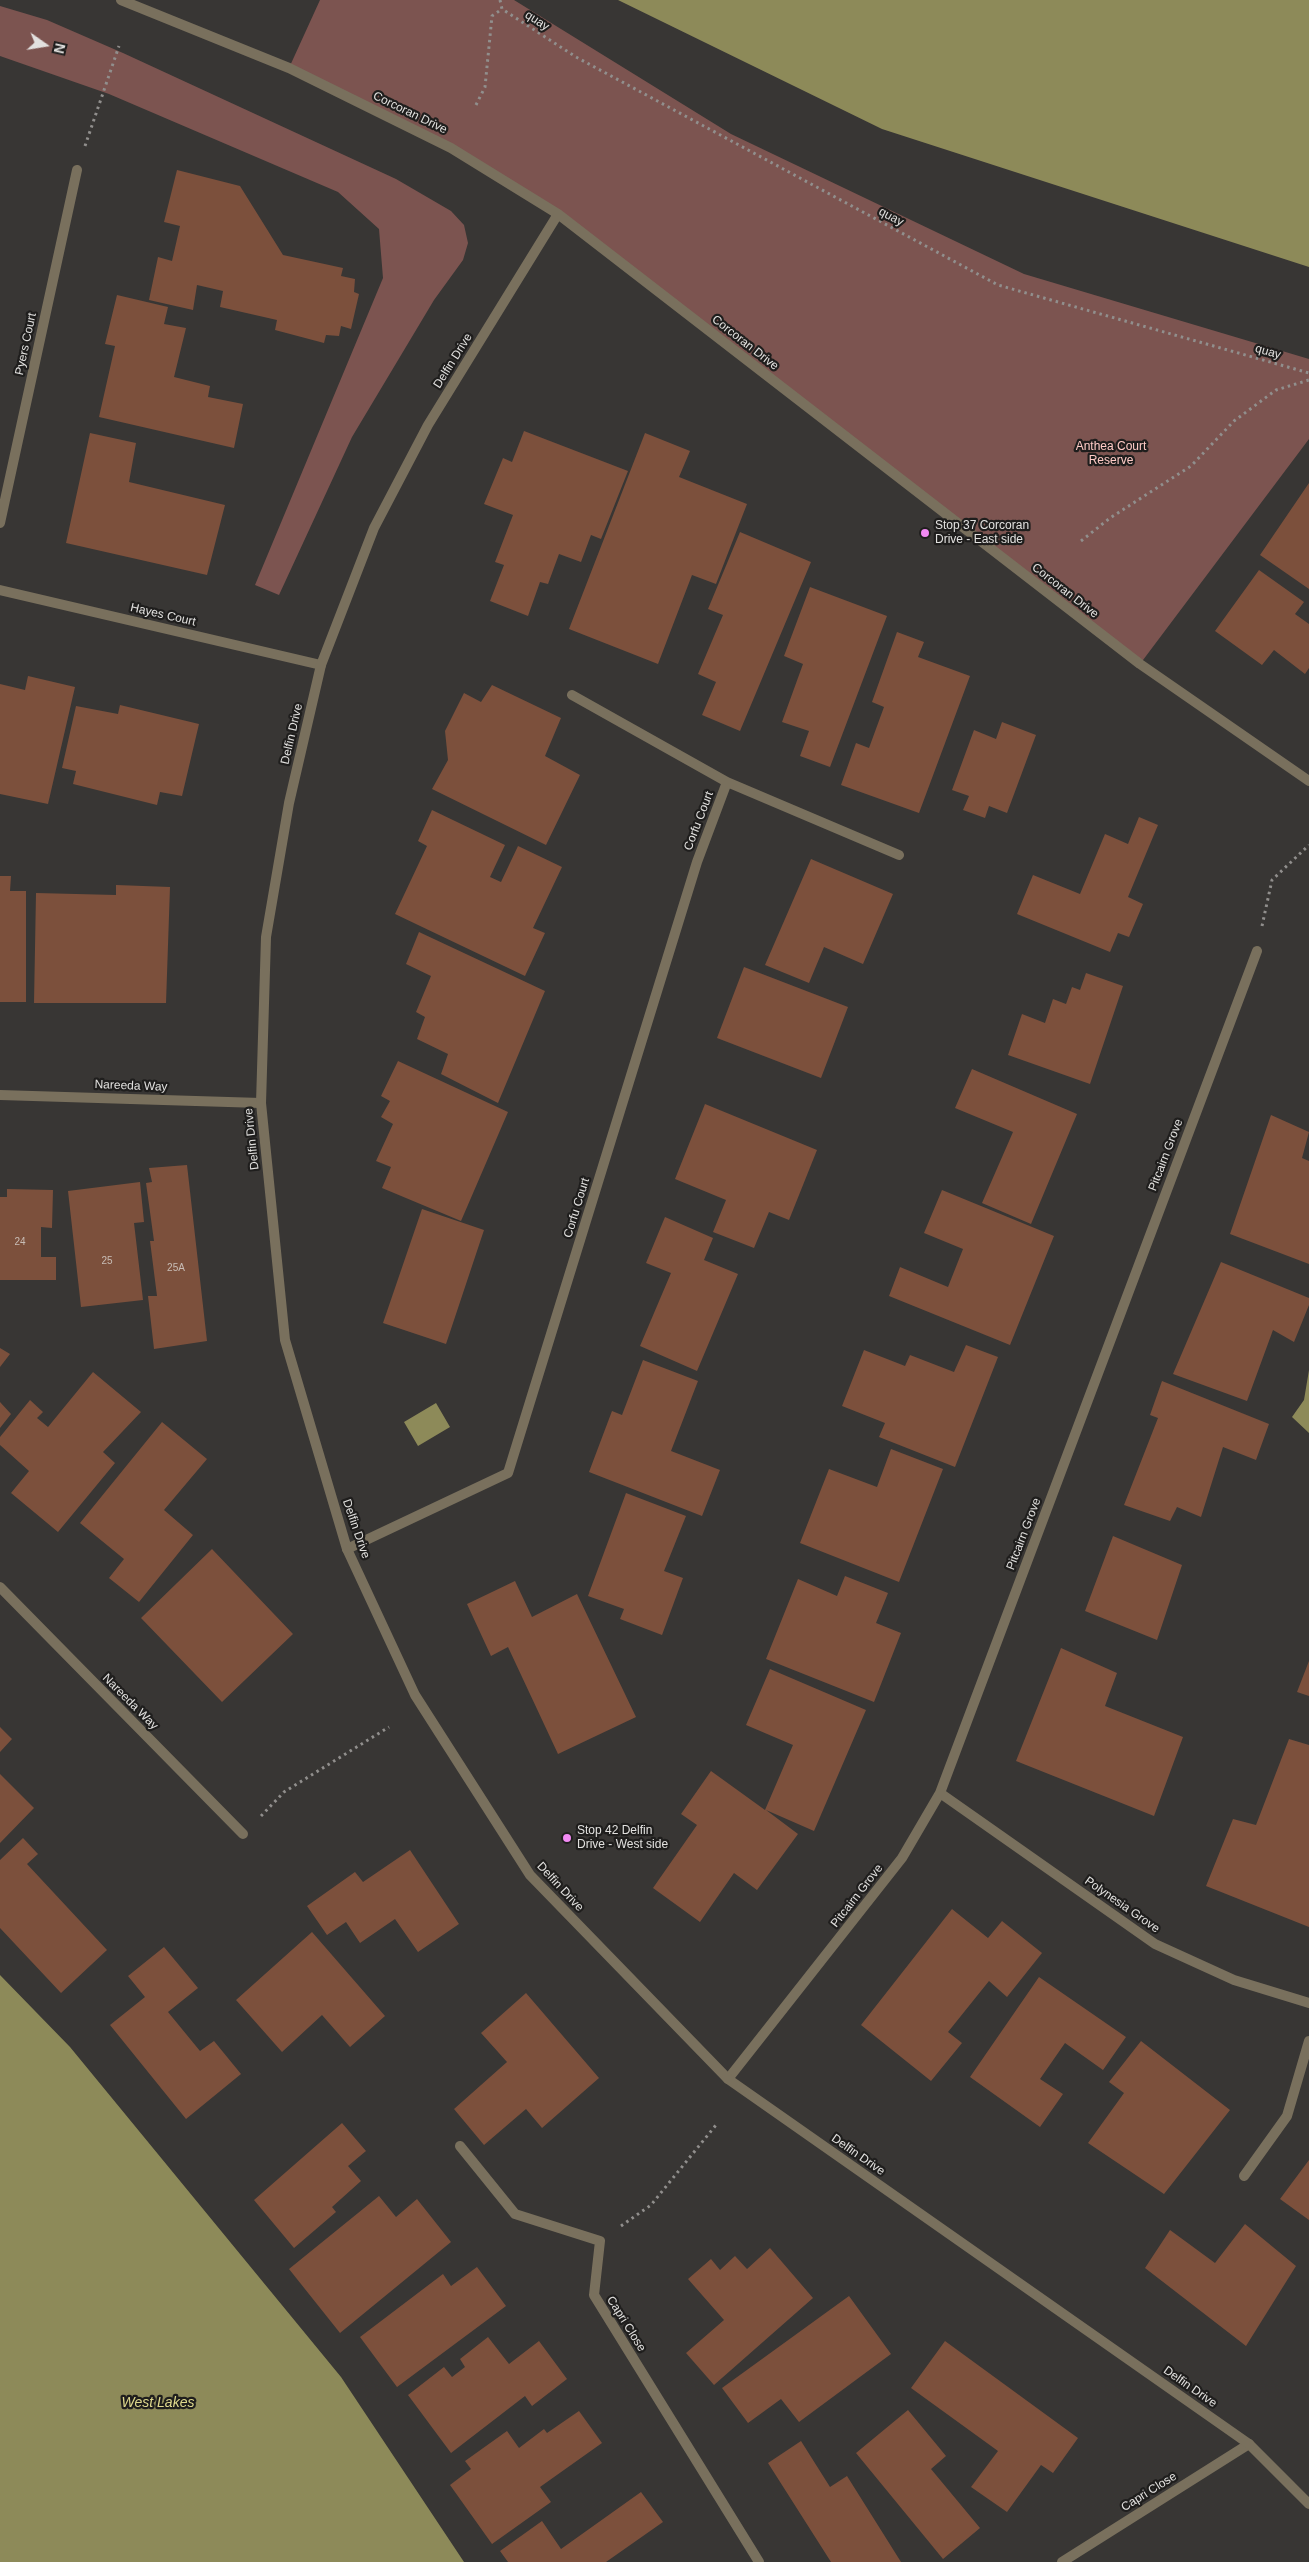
<!DOCTYPE html>
<style>
body{margin:0}
#map{position:relative;width:1309px;height:2562px;overflow:hidden;background:#383634;font-family:Arial,sans-serif}
canvas{display:block}
.north{position:absolute;left:20px;top:20px;width:50px;height:50px;-webkit-text-stroke:4px #1f1e1d;paint-order:stroke;rotate:103deg;font-size:14px;font-weight:700;line-height:20px;text-align:center;color:#e2e1df}
.north::after{content:'';display:block;margin:auto;width:18px;height:22px;background:#e2e1df;clip-path:polygon(50% 0,100% 100%,50% 72%,0 100%)}
</style>
<div id="map">
<canvas width="1309" height="2562"></canvas>
<div class="north">N</div>
</div>
<script>
const g = document.querySelector('canvas').getContext('2d');
g.lineJoin = 'round';
function fill(path, color) { g.fillStyle = color; g.fill(path, 'evenodd'); }
function stroke(path, color, width, dash) { g.strokeStyle = color; g.lineWidth = width; g.lineCap = dash ? 'butt' : 'round'; g.setLineDash(dash || []); g.stroke(path); }
function label(font, color, halo, rows, align = 'center') {
  g.font = font + ' Arial,sans-serif'; g.lineWidth = 4.5; g.setLineDash([]); g.textBaseline = 'middle'; g.strokeStyle = halo; g.fillStyle = color; for (const [text, x, y, turn = 0] of rows) {
    g.save(); g.translate(x, y); g.rotate((+turn || 0) * Math.PI / 180); g.textAlign = isNaN(turn) ? turn : align; if (halo) g.strokeText(text, 0, 0); g.fillText(text, 0, 0); g.restore();
  }
}
const green = new Path2D(`
 M320 0H514L731 134 1024 274 1309 359V439L1140 664 558 214 451 148 289 68Z
 M0 6 47 20 123 53 396 179 451 211 464 225 468 243 463 260 434 300 352 437 279 595 255 585 383 278 379 229 338 192 109 94 0 56Z`);
const water = new Path2D(`
 M618 0H1309V267L882 129Z
 M1309 1370V1433L1292 1417 1304 1400Z
 M436 1403 450 1427 418 1446 404 1422Z
 M0 1975 70 2047 341 2377 464 2562H0Z`);
const building = new Path2D(`
 M177 170 240 186 283 255 343 268 341 276 355 279 354 292 359 294 351 329 341 326 339 336 326 335 324 343 275 330 277 320 220 307 223 291 197 285 193 310 149 300 158 257 172 261 180 226 164 222Z
 M117 295 168 307 164 324 186 328 174 377 210 386 208 397 243 404 234 448 99 417 115 346 105 344Z
 M524 431 628 471 601 539 591 535 581 562 559 554 548 584 540 582 528 616 490 601 504 565 495 562 513 515 484 504 503 458 512 462Z
 M90 433 136 443 129 482 225 505 207 575 66 543Z
 M645 433 690 451 679 477 747 504 716 584 692 575 658 664 569 629Z
 M1309 483V589L1260 555Z
 M740 532 811 562 740 731 702 715 716 682 698 674 723 615 708 609Z
 M1259 570 1304 602 1295 614 1309 624V668L1305 674 1274 650 1262 665 1215 631Z
 M810 587 887 616 830 767 800 756 809 731 782 722 803 664 784 656Z
 M897 632 924 642 918 657 970 676 919 813 841 785 856 743 869 748 884 707 872 702Z
 M28 676 75 687 48 804 0 794V684L25 690Z
 M492 685 561 718 545 756 580 775 546 845 432 789 448 760 445 731 464 693 481 702Z
 M120 705 199 724 182 796 160 792 157 805 73 784 76 771 62 768 76 706 118 714Z
 M1002 722 1036 735 1007 813 989 806 985 818 963 810 969 796 952 790 974 730 996 739Z
 M432 810 505 845 490 877 501 882 518 846 562 867 533 928 545 933 525 976 395 914 427 846 418 841Z
 M1139 817 1158 825 1128 897 1143 904 1129 937 1118 933 1110 952 1017 914 1033 875 1080 894 1105 834 1128 844Z
 M811 859 893 894 863 964 824 947 809 983 765 965Z
 M0 876H11L10 891H26V1002H0Z
 M116 885 170 887 166 1003H34L36 893 116 895Z
 M419 932 545 991 498 1103 441 1074 448 1054 417 1039 425 1017 416 1012 431 976 406 964Z
 M744 967 848 1007 821 1078 717 1038Z
 M1086 973 1123 986 1090 1084 1008 1055 1022 1014 1045 1023 1053 999 1066 1004 1072 987 1080 990Z
 M398 1061 508 1112 461 1221 382 1188 391 1167 376 1161 393 1124 381 1117 390 1101 381 1096Z
 M972 1069 1077 1114 1031 1224 982 1203 1013 1132 955 1108Z
 M705 1104 817 1150 789 1220 769 1212 754 1248 713 1232 726 1200 675 1179Z
 M1271 1115 1309 1132 1302 1158 1309 1161V1264L1230 1234Z
 M187 1165 207 1341 154 1349 148 1296H157L150 1241H154L146 1183 152 1182 149 1168Z
 M140 1182 144 1222 134 1223 143 1300 81 1307 68 1191Z
 M7 1189 53 1190 52 1228 41 1227V1257H56V1280H0V1197H7Z
 M942 1190 1054 1236 1010 1345 889 1296 900 1267 948 1287 963 1249 924 1233Z
 M422 1209 484 1230 446 1344 383 1323Z
 M665 1217 713 1238 704 1260 738 1274 697 1371 640 1346 671 1273 646 1263Z
 M1221 1262 1309 1298V1305L1294 1342 1273 1330 1247 1401 1173 1374Z
 M966 1345 998 1357 955 1467 879 1437 885 1423 842 1406 864 1350 905 1366 910 1355 954 1372Z
 M0 1348 10 1354 0 1367Z
 M643 1360 698 1381 671 1451 720 1470 702 1516 589 1472 612 1411 622 1415Z
 M93 1372 141 1412 103 1452 115 1463 58 1532 11 1493 29 1471 0 1445V1437L30 1400 43 1412 37 1418 48 1427Z
 M1162 1381 1269 1424 1256 1460 1223 1447 1201 1517 1177 1507 1170 1521 1124 1505 1158 1418 1150 1415Z
 M0 1402 11 1414 0 1428Z
 M162 1422 207 1459 164 1510 193 1535 139 1602 109 1578 124 1559 80 1523Z
 M891 1449 943 1469 899 1582 800 1543 829 1469 877 1487Z
 M626 1493 686 1516 664 1571 683 1578 662 1635 620 1619 624 1609 588 1596Z
 M1113 1536 1182 1565 1157 1640 1085 1611Z
 M212 1549 293 1634 222 1702 141 1618Z
 M845 1576 888 1593 876 1623 901 1633 874 1702 766 1659 798 1579 837 1596Z
 M515 1581 532 1617 577 1594 636 1717 558 1754 508 1647 491 1656 467 1604Z
 M1061 1648 1117 1673 1105 1706 1183 1737 1154 1816 1016 1761Z
 M1309 1661V1696L1297 1692Z
 M770 1669 866 1710 814 1831 766 1810 798 1834 757 1890 734 1873 700 1922 653 1888 697 1825 681 1814 711 1771 765 1810 793 1745 746 1725Z
 M0 1727 12 1739 0 1752Z
 M1289 1739 1309 1745V1927L1206 1886 1233 1819 1256 1825Z
 M0 1774 34 1808 0 1843Z
 M23 1838 38 1854 27 1864 107 1950 61 1993 0 1928V1860Z
 M410 1850 459 1924 418 1952 395 1919 360 1943 346 1922 327 1935 307 1906 355 1872 363 1882Z
 M952 1909 988 1938 1002 1921 1042 1953 1007 1997 989 1981 948 2032 962 2043 931 2081 861 2025Z
 M312 1932 385 2016 350 2047 322 2015 282 2052 236 2000Z
 M164 1947 198 1988 168 2012 200 2051 214 2041 241 2074 186 2119 110 2025 145 1997 128 1976Z
 M1039 1977 1126 2037 1103 2070 1065 2043 1040 2079 1063 2094 1040 2127 970 2077Z
 M526 1993 599 2078 542 2128 526 2109 484 2145 454 2109 507 2062 481 2033Z
 M1141 2041 1230 2110 1164 2194 1088 2143 1124 2093 1109 2082Z
 M342 2123 366 2151 348 2166 361 2181 332 2207 336 2212 294 2248 254 2200Z
 M1309 2160V2220L1280 2199Z
 M379 2196 396 2217 417 2199 451 2242 340 2333 289 2269Z
 M1245 2224 1296 2266 1246 2346 1145 2268 1170 2230 1215 2263Z
 M770 2248 813 2298 714 2385 686 2353 724 2320 688 2279 711 2259 720 2270 735 2256 747 2269Z
 M477 2267 506 2306 397 2387 360 2337 443 2274 451 2286Z
 M849 2296 891 2354 799 2422 781 2399 748 2423 722 2388Z
 M488 2337 509 2364 539 2341 567 2379 532 2406 525 2396 451 2453 408 2395 444 2367 452 2377 465 2367 460 2359Z
 M945 2341 1078 2438 1053 2473 1041 2465 1007 2512 971 2487 998 2451 911 2388Z
 M908 2410 946 2456 931 2469 980 2528 943 2559 856 2453Z
 M579 2411 602 2443 540 2487 551 2502 492 2544 450 2485 471 2469 465 2461 507 2431 519 2448 544 2429 547 2433Z
 M801 2441 830 2487 847 2476 901 2562H831L768 2463Z
 M641 2492 663 2522 606 2562H508L500 2551 542 2521 561 2549Z`);
const path = new Path2D(`
 M500 0 502 9 576 57 998 285 1309 373
 M476 105 485 87 492 16 502 9
 M85 146 119 46
 M1081 541 1110 518 1191 466 1234 421 1276 390 1309 380
 M1262 926 1272 880 1309 845
 M261 1816 284 1792 389 1727
 M621 2226 651 2205 716 2125`);
const service = new Path2D(`
 M1244 2176 1287 2116 1309 2041`);
const minor = new Path2D(`
 M0 523 77 170
 M0 590 321 665
 M572 695 727 782
 M0 1095 261 1103
 M347 1549 508 1473 697 862 727 782 899 855
 M0 1587 243 1834
 M940 1793 1155 1944 1234 1980 1309 2003
 M728 2079 902 1858 940 1793 1257 951
 M460 2146 515 2214 600 2241 594 2295 759 2562
 M1062 2562 1249 2444`);
const tertiary = new Path2D(`
 M121 0 289 68 451 148 558 214 1140 664 1309 781
 M558 214 428 425 374 528 321 665 289 803 266 937 261 1103 285 1340 347 1549 415 1695 530 1875 728 2079 1249 2444 1309 2504`);
const markers = [
 [925,533,5,"#f28af3"],
 [567,1838,5,"#f28af3"]
];
const numberNames = [
 ["24",20,1242],
 ["25",107,1261],
 ["25A",176,1268]
];
const streetNames = [
 ["quay",537,21,33],
 ["Corcoran Drive",410,113,26],
 ["quay",891,217,28],
 ["Corcoran Drive",745,343,38],
 ["Pyers Court",26,344,-78],
 ["quay",1268,352,16],
 ["Delfin Drive",453,361,-58],
 ["Corcoran Drive",1065,591,38],
 ["Hayes Court",163,615,13],
 ["Delfin Drive",292,734,-77],
 ["Corfu Court",699,821,-69],
 ["Nareeda Way",131,1086,2],
 ["Delfin Drive",252,1139,-96],
 ["Pitcairn Grove",1166,1155,-69],
 ["Corfu Court",577,1208,-73],
 ["Delfin Drive",356,1529,71],
 ["Pitcairn Grove",1024,1534,-69],
 ["Nareeda Way",130,1702,45],
 ["Delfin Drive",560,1887,47],
 ["Pitcairn Grove",857,1896,-52],
 ["Polynesia Grove",1122,1905,35],
 ["Delfin Drive",858,2155,35],
 ["Capri Close",626,2324,58],
 ["Delfin Drive",1190,2387,35],
 ["Capri Close",1149,2492,-32]
];
const parkNames = [
 ["Anthea Court",1111,447],
 ["Reserve",1111,461]
];
const poiNames = [
 ["Stop 37 Corcoran",935,526],
 ["Drive - East side",935,540],
 ["Stop 42 Delfin",577,1831],
 ["Drive - West side",577,1845]
];
const waterNames = [
 ["West Lakes",158,2403]
];
fill(green, '#7c5450');
fill(water, '#8d8a59');
fill(building, '#7c503c');
stroke(path, '#918f8d', 3, [2.5, 4]);
stroke(service, '#79705d', 10);
stroke(minor, '#79705d', 10);
stroke(tertiary, '#79705d', 10);
for (const [x, y, r, color] of markers) { const dot = new Path2D(); dot.arc(x, y, r, 0, 2 * Math.PI); g.fillStyle = color; g.fill(dot); stroke(dot, '#1f1e1d', 2); }
label('10px', '#c8bdb6', null, numberNames);
label('12px', '#e2e1df', '#1f1e1d', streetNames);
label('12px', '#fecbc6', '#1f1e1d', parkNames);
label('12px', '#e2e1df', '#1f1e1d', poiNames, 'left');
label('italic 14px', '#dfd98d', '#1f1e1d', waterNames);
</script>
